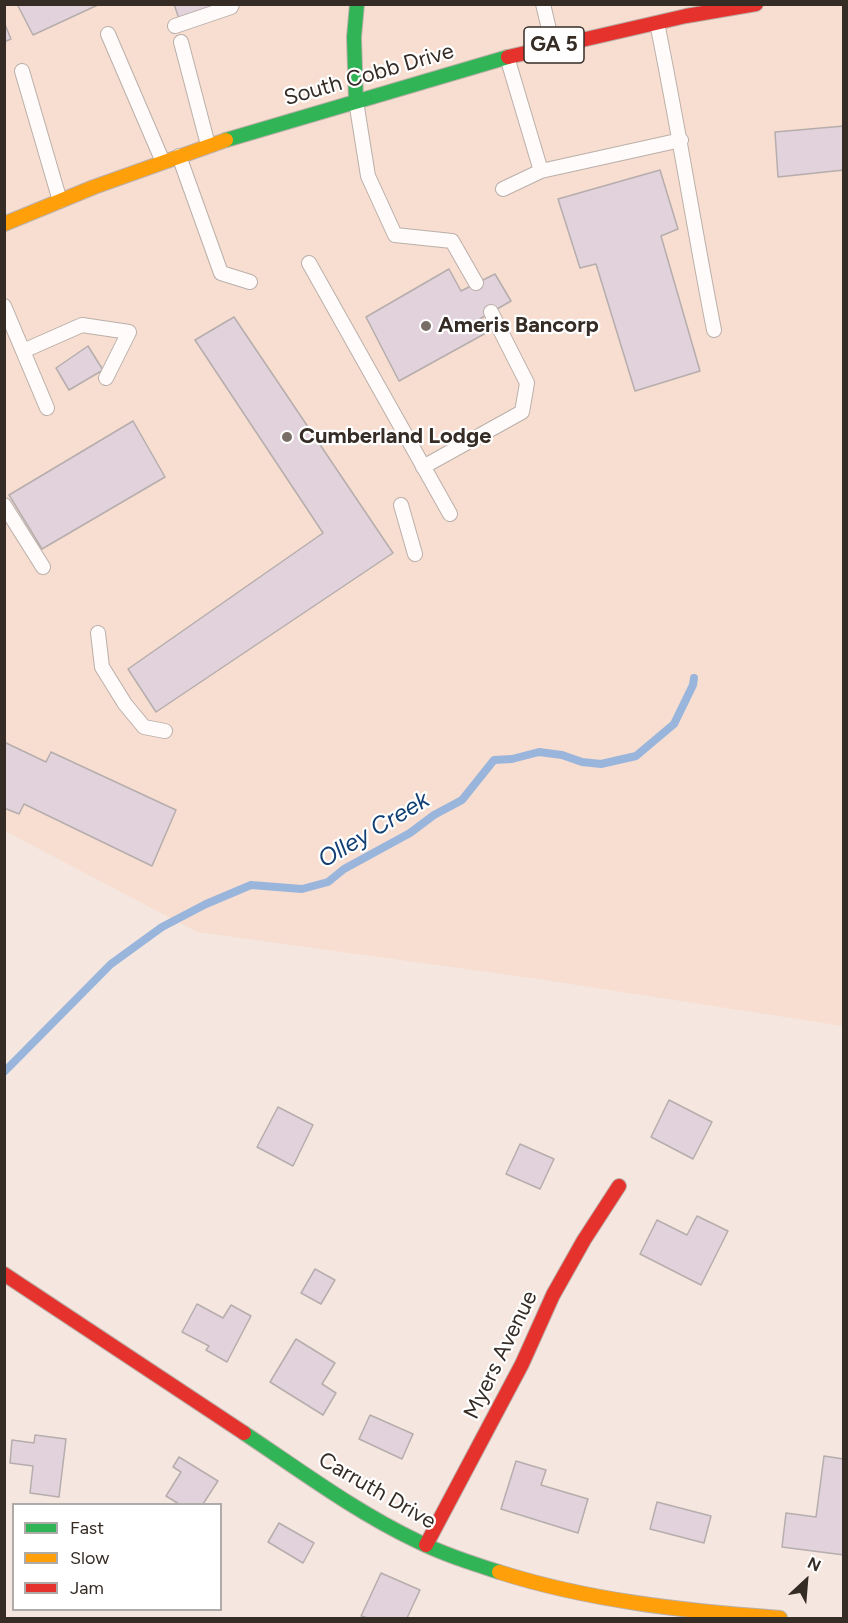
<!DOCTYPE html>
<style>
body{margin:0}
#map{position:relative;width:848px;height:1623px;overflow:hidden;background:#f5e7df;font-family:Figtree,sans-serif}
canvas{display:block}
.frame{position:absolute;inset:0;border:6px solid #362c26;pointer-events:none}
.legend{position:absolute;left:12px;top:1503px;width:210px;height:108px;box-sizing:border-box;background:#fff;border:2px solid #afaba8;margin:0;padding:8px 10px;list-style:none;font-size:18px;color:#362c26}
.legend li{display:flex;align-items:center;gap:12px;height:30px}
.legend b{width:30px;border:2px solid #afaba8}
.north{position:absolute;left:776px;top:1551px;width:60px;height:60px;-webkit-text-stroke:4px #fff;paint-order:stroke;rotate:26deg;font-size:16px;font-weight:700;line-height:24px;text-align:center;color:#362c26}
.north::after{content:'';display:block;margin:auto;width:21px;height:27px;background:#362c26;clip-path:polygon(50% 0,100% 100%,50% 72%,0 100%)}
</style>
<div id="map">
<canvas width="848" height="1623"></canvas>
<div class="frame"></div>
<ul class="legend">
<li><b style="height:8px;background:#30b455"></b>Fast</li>
<li><b style="height:8px;background:#ff9f0a"></b>Slow</li>
<li><b style="height:8px;background:#e5322d"></b>Jam</li>
</ul>
<div class="north">N</div>
</div>
<script>
const g = document.querySelector('canvas').getContext('2d');
g.lineJoin = 'round';
function fill(path, color) { g.fillStyle = color; g.fill(path, 'evenodd'); }
function stroke(path, color, width, dash) { g.strokeStyle = color; g.lineWidth = width; g.lineCap = dash ? 'butt' : 'round'; g.setLineDash(dash || []); g.stroke(path); }
function label(font, color, halo, rows, align = 'center') {
  g.font = font + ' Figtree,sans-serif'; g.lineWidth = 4.5; g.setLineDash([]); g.textBaseline = 'middle'; g.strokeStyle = halo; g.fillStyle = color; for (const [text, x, y, turn = 0] of rows) {
    g.save(); g.translate(x, y); g.rotate((+turn || 0) * Math.PI / 180); g.textAlign = isNaN(turn) ? turn : align; if (halo) g.strokeText(text, 0, 0); g.fillText(text, 0, 0); g.restore();
  }
}
const built = new Path2D(`
 M4 5H843V1026L531 978 197 932 5 831Z`);
const stream = new Path2D(`
 M4 1072 111 964 162 927 206 904 251 885 302 889 328 882 344 869 410 833 434 815 462 800 494 760 512 759 539 752 562 755 582 762 601 764 636 756 674 724 693 685 694 678`);
const building = new Path2D(`
 M17 4H100L33 35Z
 M174 4H210L211 7 179 19Z
 M4 22 11 39 4 42Z
 M844 126V170L778 177 775 132Z
 M660 170 678 229 661 236 700 371 635 391 596 264 580 268 558 199Z
 M449 269 461 291 495 274 511 301 478 320 486 333 399 381 366 317Z
 M234 317 393 553 156 712 128 669 323 533 195 340Z
 M88 346 103 370 69 390 56 368Z
 M133 421 165 477 42 549 9 495Z
 M4 742 46 762 51 752 176 810 152 866 24 804 19 814 4 808Z
 M669 1100 712 1122 693 1159 651 1137Z
 M278 1107 313 1125 293 1166 257 1147Z
 M520 1144 554 1159 540 1189 506 1174Z
 M697 1216 728 1231 701 1285 640 1254 657 1220 687 1235Z
 M315 1269 335 1280 321 1304 301 1293Z
 M197 1304 223 1318 231 1305 251 1316 227 1362 206 1350 209 1346 182 1332Z
 M296 1339 335 1363 322 1384 336 1393 323 1415 270 1382Z
 M370 1415 413 1434 402 1459 359 1439Z
 M35 1435 66 1439 59 1497 30 1493 33 1466 10 1463 12 1440 34 1443Z
 M824 1456 844 1459V1555L782 1547 786 1513 816 1517Z
 M179 1457 218 1481 203 1504H179L166 1496 181 1472 173 1467Z
 M516 1461 546 1470 541 1485 588 1499 578 1533 501 1509Z
 M657 1502 711 1516 704 1543 650 1529Z
 M279 1523 314 1543 303 1563 268 1542Z
 M381 1573 420 1590 407 1618H368L361 1616Z`);
const lane = new Path2D(`
 M543 4 553 46
 M657 23C678 125 694 228 714 330
 M175 26 231 7 232 4
 M108 34 163 162
 M181 42 208 145
 M507 57 541 171 681 140
 M22 71 60 201
 M356 101 368 176 395 235 452 241 476 283
 M179 156 221 273 250 282
 M503 189 541 171
 M309 263 450 514
 M4 306 47 408
 M23 351 82 325 129 332 106 378
 M423 467 522 412 527 383 491 312
 M4 505 43 567
 M401 505 415 554
 M98 633 102 667 125 704 144 727 165 731`);
const fast = new Path2D(`
 M356 101 354 37 357 4
 M226 140 508 57
 M244 1433C301 1471 356 1512 417 1541 443 1554 471 1563 499 1572`);
const slow = new Path2D(`
 M4 224 94 187 226 140
 M499 1572C590 1601 685 1611 780 1618`);
const jam = new Path2D(`
 M508 57 686 16 756 4
 M4 1274 244 1433
 M426 1545 522 1364 553 1295 584 1240 619 1186`);
const markers = [
 [426,326,6,"#796d67"],
 [287,437,6,"#796d67"]
];
const shields = [
 [554,45,60]
];
const shieldNames = [
 ["GA 5",554,45]
];
const streetNames = [
 ["South Cobb Drive",369,75,-16],
 ["Myers Avenue",501,1355,-64],
 ["Carruth Drive",377,1491,30]
];
const poiNames = [
 ["Ameris Bancorp",438,326],
 ["Cumberland Lodge",299,437]
];
const waterNames = [
 ["Olley Creek",374,830,-31]
];
fill(built, '#f7ded0');
stroke(stream, '#9ab5dc', 8);
fill(building, '#e1d2db');
stroke(building, '#b6adad', 1.5);
stroke(lane, '#bbafa9', 16);
stroke(fast, '#bbafa9', 16);
stroke(slow, '#bbafa9', 16);
stroke(jam, '#bbafa9', 16);
stroke(lane, '#fefbfa', 14);
stroke(fast, '#30b455', 14);
stroke(slow, '#ff9f0a', 14);
stroke(jam, '#e5322d', 14);
for (const [x, y, r, color] of markers) { const dot = new Path2D(); dot.arc(x, y, r, 0, 2 * Math.PI); g.fillStyle = color; g.fill(dot); stroke(dot, '#fff', 2); }
for (const [x, y, w] of shields) { const box = new Path2D(); box.roundRect(x - w / 2, y - 18, w, 36, 4.5); g.fillStyle = '#fff'; g.fill(box); stroke(box, '#362c26', 1.5); }
label('bold 21px', '#362c26', null, shieldNames);
label('22px', '#362c26', '#fff', streetNames);
label('bold 22px', '#362c26', '#fff', poiNames, 'left');
label('italic 24px', '#113f74', '#fff', waterNames);
</script>
